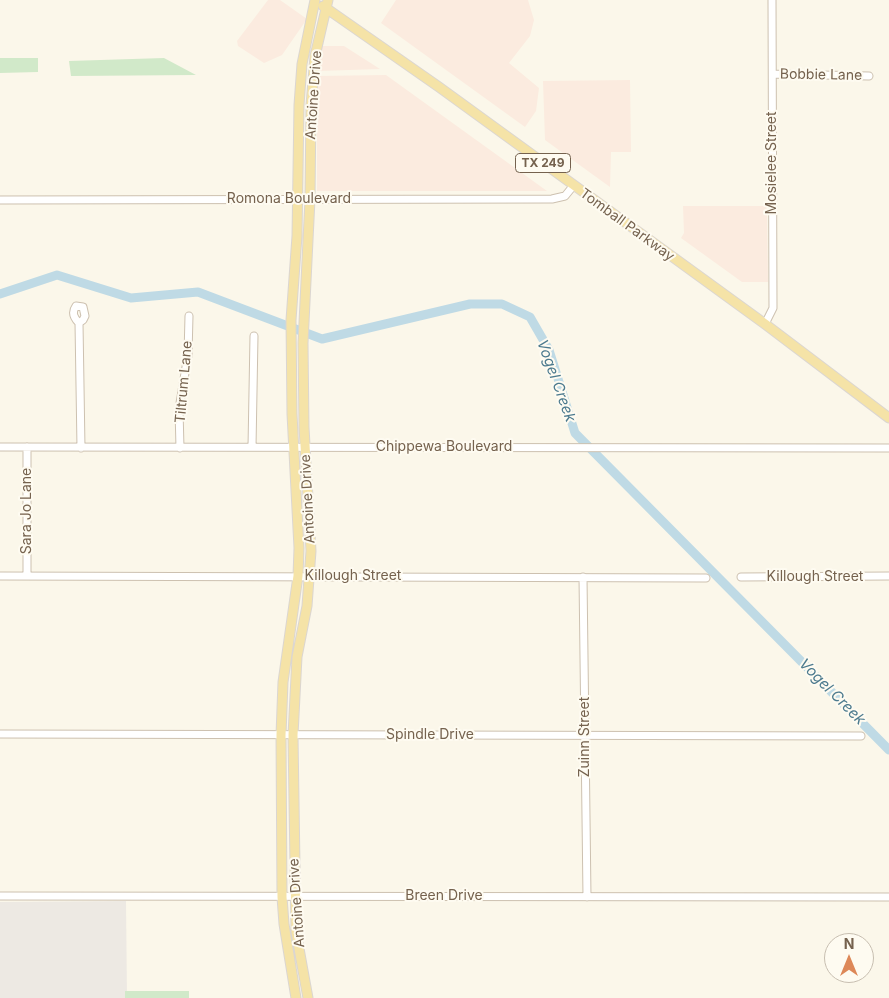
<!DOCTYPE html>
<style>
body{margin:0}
#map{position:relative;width:889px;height:998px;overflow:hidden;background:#fbf7ea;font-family:Inter,sans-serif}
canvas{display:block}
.north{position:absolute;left:824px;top:933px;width:50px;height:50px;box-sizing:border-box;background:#fefbf1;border:1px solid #c7beb0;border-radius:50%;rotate:0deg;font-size:14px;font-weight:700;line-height:20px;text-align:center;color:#75624e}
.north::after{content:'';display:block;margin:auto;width:18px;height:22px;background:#dd8858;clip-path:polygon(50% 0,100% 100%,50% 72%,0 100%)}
</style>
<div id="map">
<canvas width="889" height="998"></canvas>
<div class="north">N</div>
</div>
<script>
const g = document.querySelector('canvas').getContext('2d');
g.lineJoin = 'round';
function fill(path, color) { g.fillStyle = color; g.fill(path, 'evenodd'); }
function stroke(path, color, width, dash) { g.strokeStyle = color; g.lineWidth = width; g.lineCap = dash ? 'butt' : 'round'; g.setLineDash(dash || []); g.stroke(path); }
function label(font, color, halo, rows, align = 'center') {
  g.font = font + ' Inter,sans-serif'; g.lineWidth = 4; g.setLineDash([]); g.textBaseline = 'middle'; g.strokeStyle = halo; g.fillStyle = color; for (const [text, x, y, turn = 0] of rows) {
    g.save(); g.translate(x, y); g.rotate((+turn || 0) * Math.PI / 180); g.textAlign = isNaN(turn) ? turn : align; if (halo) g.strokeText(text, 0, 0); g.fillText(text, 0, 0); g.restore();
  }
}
const commercial = new Path2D(`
 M268 0H280L307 19 282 55 264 63 238 46 237 41Z
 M396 0H528L534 20 530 36 509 63 539 88 536 111 525 127 381 23Z
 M322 46H344L380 69 318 71Z
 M386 75 547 191H317V76Z
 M630 80 631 152H611L610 187 545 140 543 81Z
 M683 206H767L768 282H742L681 238 684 233Z`);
const industrial = new Path2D(`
 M126 901 127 998H0V902Z`);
const green = new Path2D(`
 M0 58H38V72L0 73Z
 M164 58 196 75 71 76 69 61Z
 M125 991H189V998H125Z`);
const river = new Path2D(`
 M0 294 57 275 131 298 198 292 322 339 470 304H502L530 317 549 350 575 433 889 750`);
const minor = new Path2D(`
 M773 74 869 76
 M0 200 552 199 565 196 574 185
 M79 323 83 320 85 316 83 307 76 306C71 313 74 318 79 323L81 448
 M765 324 773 308 772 0
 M0 447 889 448
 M27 447V575
 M252 447 254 336
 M180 448 179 409 188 355 189 316
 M0 576 706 578
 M583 577 587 897
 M741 577 889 576
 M0 734 861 736
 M0 896 889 897`);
const major = new Path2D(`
 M323 6 439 87 765 324 889 418
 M296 998 284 924 282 897 281 735 283 682 298 576 299 548 292 414 291 320 297 236 299 105 302 64 315 0
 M308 998 296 932 293 735 297 657 307 606 311 551 304 427 303 343 310 199 311 105 315 56 328 0`);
const shields = [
 [543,163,55]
];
const shieldNames = [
 ["TX 249",543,163]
];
const streetNames = [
 ["Bobbie Lane",821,75,1],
 ["Antoine Drive",314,95,-86],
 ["Mosielee Street",772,163,-90],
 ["Romona Boulevard",289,199],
 ["Tomball Parkway",627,225,36],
 ["Tiltrum Lane",184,382,-85],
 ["Chippewa Boulevard",444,447],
 ["Antoine Drive",308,499,-93],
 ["Sara Jo Lane",27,511,-90],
 ["Killough Street",353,576],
 ["Killough Street",815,577],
 ["Spindle Drive",430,735],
 ["Zuinn Street",585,737,-90],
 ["Breen Drive",444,896],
 ["Antoine Drive",297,903,-94]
];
const waterNames = [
 ["Vogel Creek",556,381,70],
 ["Vogel Creek",832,692,45]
];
fill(commercial, '#fbebdf');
fill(industrial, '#ede9e3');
fill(green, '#d1e9c9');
stroke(river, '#bfdae5', 9);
stroke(minor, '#cdc1b0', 9);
stroke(major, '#dbd6d1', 11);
stroke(minor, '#fff', 7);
stroke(major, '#f5e3a7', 9);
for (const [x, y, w] of shields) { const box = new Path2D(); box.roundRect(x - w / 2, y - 9.5, w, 19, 4); g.fillStyle = '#fefbf1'; g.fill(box); stroke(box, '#75624e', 1); }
label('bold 12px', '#75624e', null, shieldNames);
label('14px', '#75624e', '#fefbf1', streetNames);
label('italic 15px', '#4c7a8e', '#fefbf1', waterNames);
</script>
